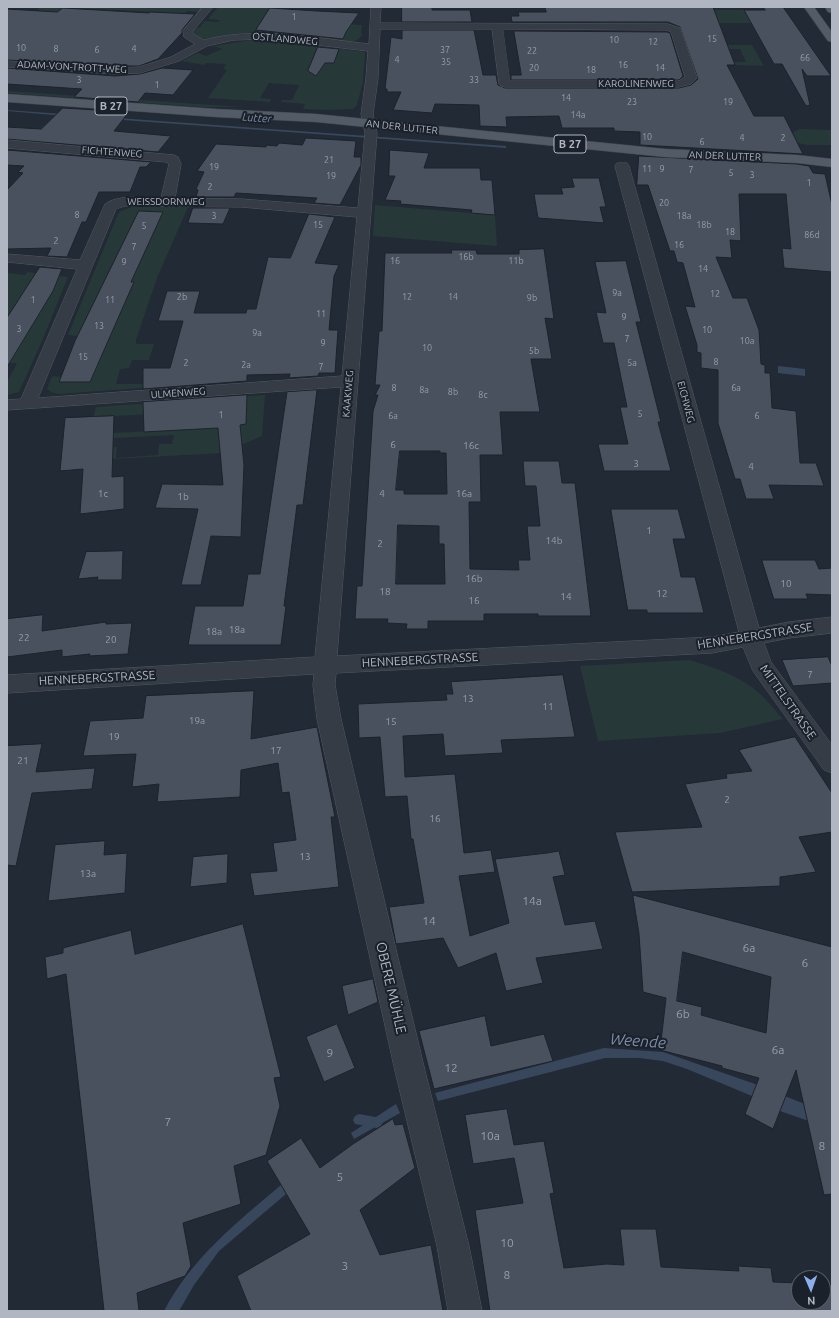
<!DOCTYPE html>
<meta charset="utf-8">
<style>
body{margin:0}
#map{position:relative;width:839px;height:1318px;overflow:hidden;background:#222a35;font-family:Ubuntu,sans-serif}
canvas{display:block}
.frame{position:absolute;inset:0;border:8px solid #b0b6c2;pointer-events:none}
.north{position:absolute;left:791px;top:1270px;width:40px;height:40px;box-sizing:border-box;background:#1b212a;border:1px solid #575d67;border-radius:50%;rotate:178deg;font-size:11px;font-weight:700;line-height:16px;text-align:center;color:#b0b6c2}
.north::after{content:'';display:block;margin:auto;width:14px;height:18px;background:#8baeec;clip-path:polygon(50% 0,100% 100%,50% 72%,0 100%)}
</style>
<div id="map">
<canvas width="839" height="1318"></canvas>
<div class="frame"></div>
<div class="north">N</div>
</div>
<script>
const g = document.querySelector('canvas').getContext('2d');
g.lineJoin = 'round';
function fill(path, color) { g.fillStyle = color; g.fill(path, 'evenodd'); }
function stroke(path, color, width, dash) { g.strokeStyle = color; g.lineWidth = width; g.lineCap = dash ? 'butt' : 'round'; g.setLineDash(dash || []); g.stroke(path); }
function label(font, color, halo, rows, align = 'center') {
  g.font = font + ' Ubuntu,sans-serif'; g.lineWidth = 4; g.setLineDash([]); g.textBaseline = 'middle'; g.strokeStyle = halo; g.fillStyle = color; for (const [text, x, y, turn = 0] of rows) {
    g.save(); g.translate(x, y); g.rotate((+turn || 0) * Math.PI / 180); g.textAlign = isNaN(turn) ? turn : align; if (halo) g.strokeText(text, 0, 0); g.fillText(text, 0, 0); g.restore();
  }
}
const green = new Path2D(`
 M37 7H65L54 15 178 13 72 8 73 7H198L203 9 200 12 187 11 172 27 47 20Z
 M218 7H280L271 20 362 25 361 34H363L356 41 349 42 254 32 208 39 200 38 194 35 195 29 200 27 205 21 218 22 220 20 208 19Z
 M596 10H747L756 23H599Z
 M252 40 312 45 365 52 363 82 357 105 353 109 329 110 303 109 305 104 281 102 282 100H292L299 85 269 83 260 98 271 99 270 102 208 98 227 70 223 69 226 64 206 63 204 65 182 61 198 53 206 56 222 49 214 46Z
 M718 45H752L764 66 735 65 734 62H746L740 49H720Z
 M7 91 243 107H203L7 93Z
 M800 129 832 130V145H807L798 143 792 133Z
 M375 205 495 215 497 246 373 236Z
 M132 207H188L157 278 136 340V344H154L149 360H132L129 368 120 369 116 384H147L141 388 58 394 51 392 47 389 52 376 61 377 60 380 96 338 68 335 118 214 121 211Z
 M27 272 68 277 42 341 19 392 7 395V382L17 363H7V273L25 275Z
 M265 395 262 436 222 453 113 459V447H117L116 458 158 455 159 444H172L174 435 113 438V433L194 429 195 427 245 424 246 407 196 412 93 417 96 407Z
 M689 660C709 666 729 672 747 684 761 692 772 707 783 719L720 733 598 741 580 666Z`);
const water = new Path2D(`
 M7 110 506 146V148L467 145 54 115 7 111Z
 M778 366 805 369V376L778 373Z
 M604 1048 663 1052 755 1084 832 1115V1129L780 1111 752 1096 687 1069 663 1061 639 1058H605L438 1101 435 1093Z
 M396 1104 400 1113 354 1139 351 1133Z
 M281 1185 286 1194 219 1251 194 1285 179 1311H164C191 1259 237 1222 281 1185Z`);
const stream = new Path2D(`
 M359 1114 381 1118 383 1122 381 1126 377 1128 355 1124 353 1120 355 1116Z`);
const building = new Path2D(`
 M402 7H432V10H470L472 22H402Z
 M545 7H713L735 65H727L754 116H784L803 154 640 145V132L614 131V128H562L559 116 506 117 507 127 480 126 479 105 435 104 432 113 393 110 401 92H387V89H385L391 37 402 39V30H474L483 75H496L498 85 505 88H679L691 85 698 79 680 27 668 22H512L511 16H519L518 12H546Z
 M763 7H783L831 76H807L802 69 810 105 806 106 782 64H774L744 10H765Z
 M63 8 149 13 150 12 195 14 182 30V33L158 59 139 66H115L7 60V9L57 12Z
 M270 8 317 11 359 13 346 32 343 39 256 30Z
 M514 31 667 32 670 33 683 76 679 80H511V75H521Z
 M318 47 339 49 334 63H325L316 76 308 71Z
 M7 68 115 76 140 74 162 68 193 70 173 95 145 93 138 102 74 97 82 89 7 84Z
 M63 108 129 112 114 131 171 136 158 152 7 139V127L41 129Z
 M306 138 356 141 354 157H361V165L340 205 314 203 317 198 236 193 234 197H196L198 190 196 189 204 172 197 171 216 144 266 147V145L277 146 279 143 302 145Z
 M7 150 151 162 146 167H140L130 192H99L86 222H82L67 257 47 256 51 248 7 249V190L23 173 18 172 24 166 7 165Z
 M390 150 429 153 424 168H480L481 180H492L495 215 471 213 472 210 400 204 401 201 385 200 395 176H389Z
 M639 156 797 164 809 166 813 173 825 174 832 205V272L784 268 782 248 791 249 786 194H739L741 241 730 240 732 258 716 257 733 298H747L759 330 761 364 765 365V373H770L772 408 796 411 800 463H816L824 486 769 485 774 499H746L740 479H735L718 423V370L701 368V353L697 352V345L685 306 695 307 683 263 677 262 674 251H670L648 185H637Z
 M572 178H599L606 207H600L604 223 538 218 534 194H563L561 188 574 187Z
 M193 208H230L223 224 188 223Z
 M139 211 163 212 131 282H134L90 382H59L75 341Z
 M309 214 335 217 315 263 339 265 334 276 329 330H338L335 373H319L318 376 289 378 290 374 247 375V381L143 389V368H170L183 321H158L167 291H200L194 313H246L247 309H256L268 257 290 258Z
 M544 249 554 319 545 318 552 359H531L540 412H500L503 455H480L481 502H469L470 569 519 570 518 560H530L527 526H540L536 486H525L523 461H559L562 483H575L591 616H538V614H484V621H428V629H406L407 624 387 623 388 619H355L357 586H362L373 411 378 395H375L380 385H375L379 331H382L385 253H452L451 250H476L477 254H519V250ZM400 451H440V453H446L447 494H404V490H396ZM398 525 439 526V544H444L445 584H396Z
 M626 261 641 322H636L661 422H658L671 471H604L598 444H628L620 407H627L614 343H603L596 312 606 313 595 262Z
 M40 267 62 269 53 291 7 367V318Z
 M317 390 303 505H297L284 606H286L281 645H188L195 606H243L248 574H260L287 392Z
 M247 395 246 424 240 425 244 465 241 537 211 536 201 585H181L198 509 155 508 162 484 223 485 218 428 144 432 143 402Z
 M114 416 112 477 124 476V509L80 514 83 469 60 471 65 418Z
 M611 509H678L686 539H673L681 577H695L704 613H647V610H628Z
 M123 551 122 580H97L98 577 78 579 86 552Z
 M762 560H815L819 569 832 568V595L806 594 808 599H774Z
 M43 615 42 631 106 622V624L132 623 128 654 89 656 90 654 62 657V650L7 657V619Z
 M828 657 832 666V683L793 686 782 660Z
 M563 675 575 737 501 740 503 753 445 756 443 734 403 736 405 777 455 774 464 853 491 850 495 872 459 876 470 936 509 923 495 859 547 853 559 851 565 875 553 877 565 925 595 921 603 949 536 958 543 983 506 991 496 953 458 968 443 938 396 944 389 907 424 903 413 839H411L407 796 385 797 380 737 359 738 358 704 447 700 446 694H453L451 682Z
 M254 691 251 739 317 727 335 817H331L339 887 254 896 250 873 277 871 273 843 296 840 289 792 282 793 278 763 241 770 240 797 157 802 159 784 132 787 136 754 83 756 90 721 143 718 146 696Z
 M795 737 832 793V832L799 837 816 872 780 877V886L632 892 615 832 702 827 685 784 727 778 726 774 752 771 739 750Z
 M42 744 36 772 95 768 92 789 32 793 16 866 7 865V746Z
 M105 841 104 855 127 853 125 893 48 901 55 845Z
 M228 854 227 883 190 887 193 857Z
 M633 895 832 947V1194L824 1195 796 1070 773 1129 745 1114 759 1078 722 1068V1066L660 1050 666 998 643 992 639 934ZM683 952 771 977 766 1033 701 1015 702 1007 677 1001Z
 M243 924 281 1077 274 1078 280 1106 266 1155 234 1166 241 1204 183 1223 191 1266 185 1276 137 1293 139 1311H104L66 974 47 979 45 957 63 953V948L131 930 135 954Z
 M373 979 378 1002 348 1015 342 986Z
 M485 1016 491 1046 544 1034 553 1061 434 1089 419 1031Z
 M337 1024 355 1068 324 1082 306 1037Z
 M507 1109 514 1145 544 1141 554 1193 550 1194 564 1268 607 1264 624 1265 620 1229H656L661 1267 739 1271 738 1266 771 1268 773 1282 799 1283V1302H823V1285H832V1311H490L475 1210 523 1203 514 1158 473 1164 465 1115Z
 M393 1119 395 1125 403 1124 415 1168 360 1210 380 1255 431 1245 443 1311H251L237 1276 310 1234 267 1161 301 1138 320 1168 353 1144Z`);
const minor = new Path2D(`
 M203 7H213L193 31V34L204 40C258 26 314 38 369 44L371 7H381L380 23 668 24 680 28 681 30 697 78 691 84 679 87H505L501 86 499 84 492 29H380L378 78 373 114 377 133 337 656 712 637 739 632 615 166 617 163H627L629 166 759 628 789 622 832 617V633L789 638 764 643 771 662 832 745V773L824 770 753 671 743 647 712 653 336 673 335 685 341 719 425 1071 469 1246 482 1311H448L437 1246 395 1071 317 719 313 685 314 674 7 693V675L315 657 341 387 7 410V400L21 399 77 269 7 262V254L80 260 105 204C119 194 144 198 161 198L169 164 166 162 7 148V140L174 155 178 157 181 164 175 198 241 199 358 208 365 133 361 114 366 78 368 51 266 39 234 40 207 46 179 61 140 73 115 74 7 67V61L115 68 139 67 171 57 195 44 184 37 183 31ZM503 29 667 30 671 32 685 77 679 81H510ZM126 206 241 207 357 217 342 376 38 398 116 209Z`);
const major = new Path2D(`
 M804 7H814L832 32V42L828 41Z
 M825 7H832V13L828 12Z
 M7 94 216 109 316 114 665 149 797 155 832 159V167L797 163 665 157 316 122 216 117 7 102Z`);
const farNumbernames = [
 ["1",294,17],
 ["15",712,39],
 ["10",614,40],
 ["12",653,42],
 ["10",21,48],
 ["8",56,49],
 ["4",134,49],
 ["6",97,50],
 ["37",445,50],
 ["22",532,51],
 ["66",805,58],
 ["4",397,60],
 ["35",446,62],
 ["16",623,65],
 ["20",534,68],
 ["14",660,68],
 ["18",591,70],
 ["3",79,80],
 ["33",474,80],
 ["1",157,85],
 ["14",566,98],
 ["23",632,102],
 ["19",728,102],
 ["14a",578,115],
 ["10",647,137],
 ["4",742,138],
 ["2",783,138],
 ["6",702,142],
 ["21",329,160],
 ["19",214,167],
 ["11",647,169],
 ["9",662,169],
 ["7",691,170],
 ["5",731,173],
 ["3",752,175],
 ["19",331,176],
 ["1",809,183],
 ["2",210,187],
 ["20",664,203],
 ["8",77,215],
 ["3",214,216],
 ["18a",684,216],
 ["15",318,225],
 ["18b",704,225],
 ["5",144,226],
 ["18",730,232],
 ["86d",812,235],
 ["2",56,241],
 ["16",679,245],
 ["7",134,247],
 ["16b",466,257],
 ["16",395,261],
 ["11b",516,261],
 ["9",124,262],
 ["14",703,269],
 ["9a",617,293],
 ["12",715,294],
 ["2b",182,297],
 ["12",407,297],
 ["14",453,297],
 ["9b",532,298],
 ["1",33,300],
 ["11",110,300],
 ["11",321,314],
 ["9",624,317],
 ["13",99,326],
 ["3",19,329],
 ["10",707,330],
 ["9a",257,333],
 ["7",627,339],
 ["10a",747,341],
 ["9",323,343],
 ["10",427,348],
 ["5b",534,351],
 ["15",83,357],
 ["8",716,362],
 ["2",186,363],
 ["5a",632,363],
 ["2a",246,365],
 ["7",321,367],
 ["8",394,388],
 ["6a",736,388],
 ["8a",424,390],
 ["8b",453,392],
 ["8c",483,395],
 ["5",640,414],
 ["1",221,415],
 ["6a",393,416],
 ["6",757,416]
];
const farStreetnames = [
 ["OSTLANDWEG",285,39,5],
 ["ADAM-VON-TROTT-WEG",72,67,3],
 ["KAROLINENWEG",636,84],
 ["AN DER LUTTER",402,127,6],
 ["FICHTENWEG",112,152,4],
 ["AN DER LUTTER",725,156,2],
 ["WEISSDORNWEG",166,202],
 ["ULMENWEG",178,393,-4],
 ["KAAKWEG",348,394,-85],
 ["EICHWEG",686,402,75]
];
const numberNames = [
 ["6",393,445],
 ["16c",471,446],
 ["3",636,464],
 ["4",751,467],
 ["1c",103,494],
 ["4",382,494],
 ["16a",464,494],
 ["1b",183,497],
 ["1",649,531],
 ["14b",554,541],
 ["2",380,544],
 ["16b",474,579],
 ["10",786,584],
 ["18",385,592],
 ["12",662,594],
 ["14",566,597],
 ["16",474,601],
 ["18a",237,630],
 ["18a",214,632],
 ["22",24,638],
 ["20",111,640],
 ["7",810,675],
 ["13",468,699],
 ["11",548,707],
 ["19a",197,721],
 ["15",391,722],
 ["19",114,737],
 ["17",276,751],
 ["21",23,761],
 ["2",727,800],
 ["16",435,819],
 ["13",305,857],
 ["13a",88,874]
];
const shields = [
 [111,106,32],
 [570,144,32]
];
const shieldNames = [
 ["B 27",111,106],
 ["B 27",570,144]
];
const farWaternames = [
 ["Lutter",257,118,4]
];
const streetNames = [
 ["HENNEBERGSTRASSE",755,636,-9],
 ["HENNEBERGSTRASSE",420,660,-3],
 ["HENNEBERGSTRASSE",97,678,-3],
 ["MITTELSTRASSE",788,702,55]
];
const nearNumbernames = [
 ["14a",532,901],
 ["14",429,921],
 ["6a",749,948],
 ["6",805,963],
 ["6b",683,1014],
 ["6a",778,1050],
 ["9",330,1053],
 ["12",451,1068],
 ["7",168,1122],
 ["10a",490,1136],
 ["8",822,1146],
 ["5",340,1177],
 ["10",507,1243],
 ["3",345,1266],
 ["8",507,1275]
];
const nearStreetnames = [
 ["OBERE MÜHLE",391,988,77]
];
const nearWaternames = [
 ["Weende",638,1041,4]
];
fill(green, '#273838');
fill(water, '#39475d');
fill(stream, '#39475d');
fill(building, '#49515f');
stroke(building, '#1d232c', 1);
stroke(minor, '#535963', 1);
stroke(major, '#3f454f', 1);
fill(minor, '#353c46');
fill(major, '#535b66');
label('9px', '#969da9', null, farNumbernames);
label('10px', '#b0b6c2', '#1b212a', farStreetnames);
label('10px', '#969da9', null, numberNames);
for (const [x, y, w] of shields) { const box = new Path2D(); box.roundRect(x - w / 2, y - 9, w, 18, 3); g.fillStyle = '#1b212a'; g.fill(box); stroke(box, '#b0b6c2', 1); }
label('bold 11px', '#b0b6c2', null, shieldNames);
label('italic 11px', '#7b8da8', '#1b212a', farWaternames);
label('12px', '#b0b6c2', '#1b212a', streetNames);
label('12px', '#969da9', null, nearNumbernames);
label('14px', '#b0b6c2', '#1b212a', nearStreetnames);
label('italic 16px', '#7b8da8', '#1b212a', nearWaternames);
</script>
